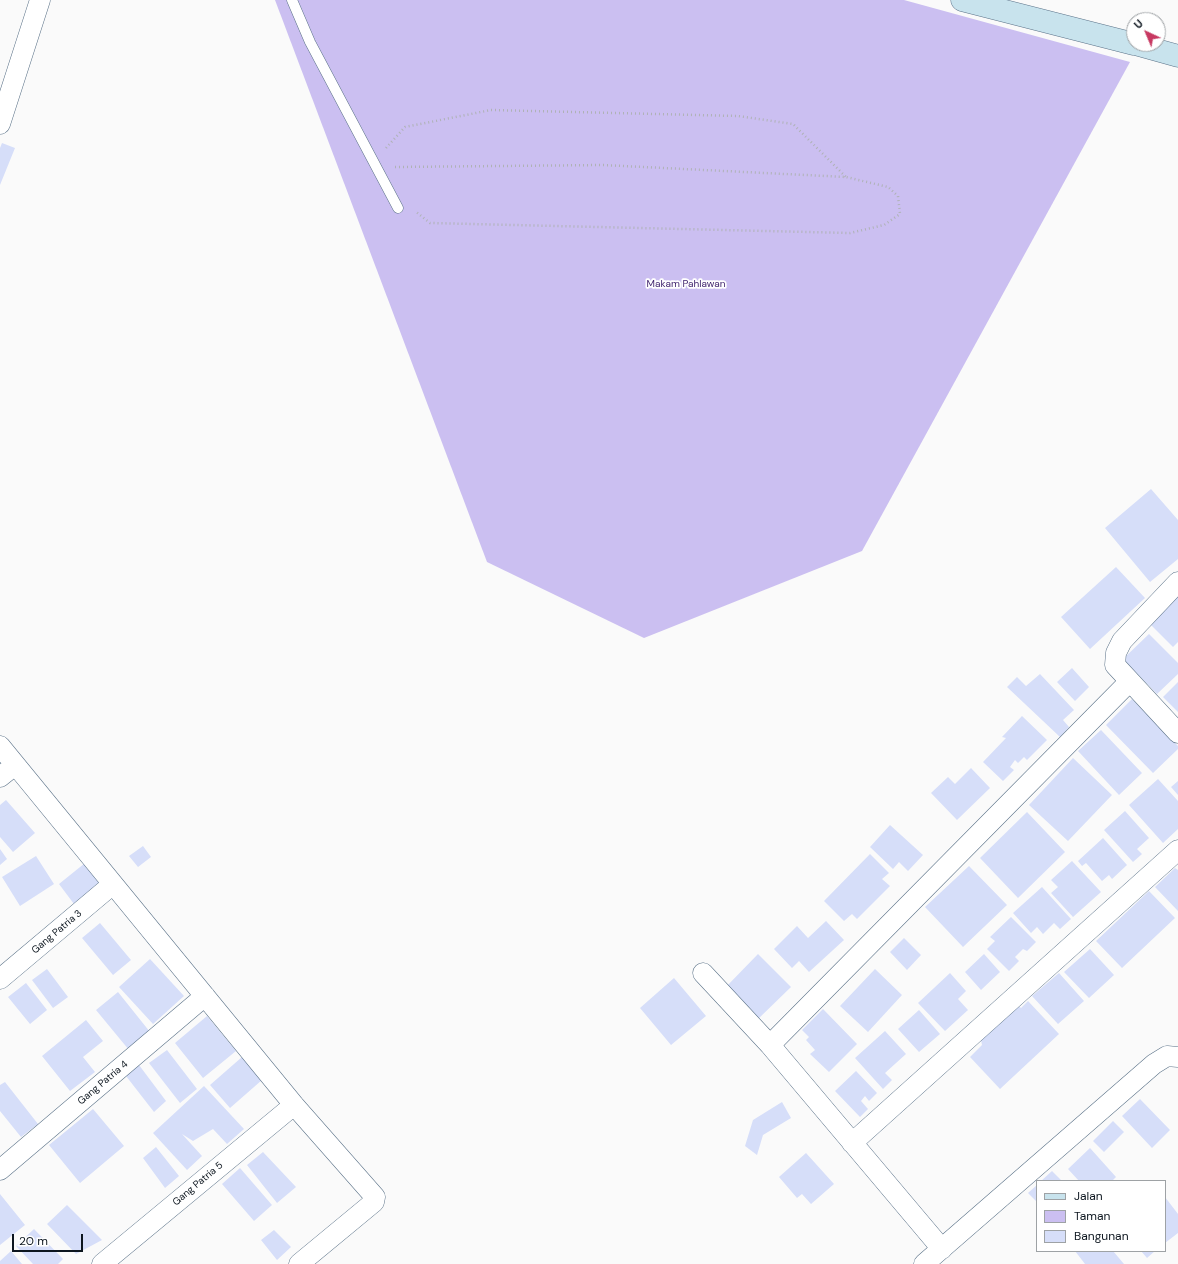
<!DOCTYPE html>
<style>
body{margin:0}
#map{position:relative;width:1178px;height:1264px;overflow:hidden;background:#fafafa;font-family:"DM Sans",sans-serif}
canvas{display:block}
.legend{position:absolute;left:1036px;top:1180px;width:130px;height:72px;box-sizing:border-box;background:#fff;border:1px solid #9ea2a5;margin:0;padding:5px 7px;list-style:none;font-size:12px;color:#0d161f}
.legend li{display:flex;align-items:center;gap:8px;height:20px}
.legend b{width:20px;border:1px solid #9ea2a5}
.north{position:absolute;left:1126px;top:12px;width:40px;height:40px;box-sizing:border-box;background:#fff;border:1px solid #9ea2a5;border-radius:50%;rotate:316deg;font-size:11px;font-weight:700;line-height:16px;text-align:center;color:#0d161f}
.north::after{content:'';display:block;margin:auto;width:14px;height:18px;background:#c73861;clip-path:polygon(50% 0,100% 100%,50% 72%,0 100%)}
.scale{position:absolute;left:12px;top:1234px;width:71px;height:18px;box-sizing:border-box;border:2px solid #0d161f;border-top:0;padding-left:5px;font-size:12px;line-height:14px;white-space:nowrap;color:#0d161f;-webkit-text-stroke:3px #fff;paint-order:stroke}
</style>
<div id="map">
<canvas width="1178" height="1264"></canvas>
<ul class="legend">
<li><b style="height:5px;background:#c8e3ed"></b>Jalan</li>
<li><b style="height:11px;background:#cbbff1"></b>Taman</li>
<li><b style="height:11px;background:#d6def9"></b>Bangunan</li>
</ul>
<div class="north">U</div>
<div class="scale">20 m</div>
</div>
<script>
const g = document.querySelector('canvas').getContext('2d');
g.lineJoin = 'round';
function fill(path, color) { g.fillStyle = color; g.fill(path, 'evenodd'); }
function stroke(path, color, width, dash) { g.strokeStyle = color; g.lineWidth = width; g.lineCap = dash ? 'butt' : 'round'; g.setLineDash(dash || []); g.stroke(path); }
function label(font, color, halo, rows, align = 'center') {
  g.font = font + ' "DM Sans",sans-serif'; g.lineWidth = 3.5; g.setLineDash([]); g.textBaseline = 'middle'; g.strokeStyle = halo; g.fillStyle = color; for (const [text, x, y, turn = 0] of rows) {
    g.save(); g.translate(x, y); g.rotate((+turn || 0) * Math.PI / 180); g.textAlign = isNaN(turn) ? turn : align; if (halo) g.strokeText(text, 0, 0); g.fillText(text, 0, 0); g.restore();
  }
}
const green = new Path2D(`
 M275 0H904L1130 62 862 551 644 638 487 562Z`);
const building = new Path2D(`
 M2 143 15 148 0 185V148Z
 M1151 489 1178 520V559L1150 582 1105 528Z
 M1116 567 1145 598 1090 649 1061 617Z
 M1178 594V642L1173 647 1148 622Z
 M1149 634 1178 663V674L1157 694 1123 659Z
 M1072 668 1089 687 1075 701 1057 682Z
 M1040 674 1074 710 1063 720 1069 727 1060 737 1007 687 1017 677 1026 686Z
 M1178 682V712L1163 697Z
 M1132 699 1178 746V749L1153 773 1106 725Z
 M1022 716 1047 740 1027 760 1024 757 1018 763 1015 760 1010 767 1014 770 1003 781 983 762 1006 738 1002 737Z
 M1101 730 1142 773 1119 795 1078 751Z
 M1073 758 1112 795 1068 841 1029 805Z
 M971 768 990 788 957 820 931 793 948 777 955 784Z
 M1158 779 1178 801V829L1163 843 1129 805Z
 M1178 781V795L1171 787Z
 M6 800 35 833 13 852 0 837V805Z
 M1125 811 1149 838 1137 849 1142 854 1133 862 1104 830Z
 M1027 812 1065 852 1018 898 980 858Z
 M890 825 923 855 908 871 899 862 893 869 870 847Z
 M1103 838 1127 865 1112 879 1109 875 1102 881 1086 863 1082 866 1078 861Z
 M143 846 151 857 138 867 129 856Z
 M0 849 7 859 0 865Z
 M870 854 889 873 882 879 890 886 857 919 852 914 844 921 824 901Z
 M36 856 54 884 20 906 2 877Z
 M1072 861 1101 892 1073 917 1051 893 1058 887 1051 880Z
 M85 863 100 882 74 904 59 884Z
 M969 866 1007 905 963 947 925 907Z
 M1175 868 1178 870V911L1155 887Z
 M1042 887 1071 919 1060 929 1054 923 1043 934 1037 927 1031 933 1013 913Z
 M1149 891 1175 918 1122 968 1096 941Z
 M1011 917 1036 942 1027 951 1023 949 1015 957 1019 961 1009 971 987 949 995 941 990 937Z
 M826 921 844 940 809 972 799 961 792 968 774 949 797 926 808 938Z
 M100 923 131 960 113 975 82 938Z
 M904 938 921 955 907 970 890 952Z
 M1090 949 1114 975 1089 998 1064 972Z
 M758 954 791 987 756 1021 724 989Z
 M984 954 1000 972 981 990 965 972Z
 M150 959 184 996 153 1024 119 987Z
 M47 969 68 997 53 1008 32 980Z
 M875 969 902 995 868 1032 840 1006Z
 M950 973 966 991 958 999 968 1010 945 1031 918 1003Z
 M1059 973 1084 1001 1058 1024 1032 996Z
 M674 978 706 1016 671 1045 640 1008Z
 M26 983 47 1010 30 1024 8 997Z
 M118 992 150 1032 129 1050 96 1010Z
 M1028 1001 1059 1034 1000 1089 970 1057 982 1045 981 1040 1015 1003 1021 1008Z
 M823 1009 857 1044 829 1072 810 1054 815 1050 806 1040 809 1037 802 1030Z
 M919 1010 940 1034 919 1052 898 1029Z
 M207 1016 236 1051 203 1078 175 1043Z
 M86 1020 103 1041 83 1057 95 1072 70 1091 42 1056Z
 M885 1031 906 1054 885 1073 892 1080 883 1089 855 1058Z
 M167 1050 197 1089 180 1103 149 1063Z
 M242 1057 262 1080 230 1108 210 1085Z
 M139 1065 166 1101 154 1112 126 1076Z
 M856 1071 877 1093 869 1101 865 1096 861 1101 868 1109 860 1117 835 1091Z
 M5 1082 38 1124 21 1137 0 1111V1085Z
 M204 1086 244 1129 227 1144 213 1129 193 1141 182 1134 202 1156 187 1170 153 1133Z
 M1140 1099 1170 1130 1152 1148 1122 1116Z
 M782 1102 791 1118 763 1135 757 1155 745 1146 753 1120Z
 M93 1109 124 1146 80 1183 49 1145Z
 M1113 1121 1124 1132 1104 1152 1093 1141Z
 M156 1147 179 1176 165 1188 143 1158Z
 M1090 1148 1116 1177 1112 1181H1079L1068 1169Z
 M263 1152 296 1187 277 1203 247 1165Z
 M806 1153 834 1184 811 1204 802 1194 797 1198 779 1177Z
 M240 1168 272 1205 254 1221 222 1184Z
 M1052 1171 1062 1181H1041Z
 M1037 1185V1202L1028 1193Z
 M0 1194 25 1225 0 1245Z
 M1165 1197 1178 1214V1233L1165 1243Z
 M67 1205 102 1240 76 1254 47 1224Z
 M34 1229 63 1259 58 1264H33L16 1246Z
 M274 1230 291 1247 277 1260 261 1240Z
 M11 1251 22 1264H0V1261Z
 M1075 1251H1113L1124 1264H1085Z
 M1141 1251H1155L1147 1258Z`);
const path = new Path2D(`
 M386 148 405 127 491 110 738 116 793 124 846 177
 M395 167 603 165 846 177 888 187 898 196 900 214 884 225 850 233 430 223 415 211`);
const lane = new Path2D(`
 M292 0 310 42 398 208`);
const street = new Path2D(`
 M0 124 40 0
 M1178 582 1122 641 1116 653 1115 665 1178 733
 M0 746 294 1105 375 1197 374 1202 299 1264
 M0 777 15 765
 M703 973 770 1045 942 1249
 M0 979 113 884
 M770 1045 1129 682
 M852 1143 1178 850
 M0 1170 205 996
 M102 1264 294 1105
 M924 1264 1154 1064 1167 1056 1178 1057`);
const secondary = new Path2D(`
 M962 0 1134 44
 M1135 44 1178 56`);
const parkNames = [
 ["Makam Pahlawan",686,284]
];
const streetNames = [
 ["Gang Patria 3",57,932,-40],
 ["Gang Patria 4",103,1083,-40],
 ["Gang Patria 5",198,1184,-40]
];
fill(green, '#cbbff1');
fill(building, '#d6def9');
stroke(lane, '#5b7288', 11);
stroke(street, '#5b7288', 21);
stroke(secondary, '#5b7288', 23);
stroke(path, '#afb2b5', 2.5, [1, 3]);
stroke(lane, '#fff', 10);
stroke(street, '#fff', 20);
stroke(secondary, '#c8e3ed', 22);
label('10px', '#3b1e6a', '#fff', parkNames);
label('10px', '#0d161f', '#fff', streetNames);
</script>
